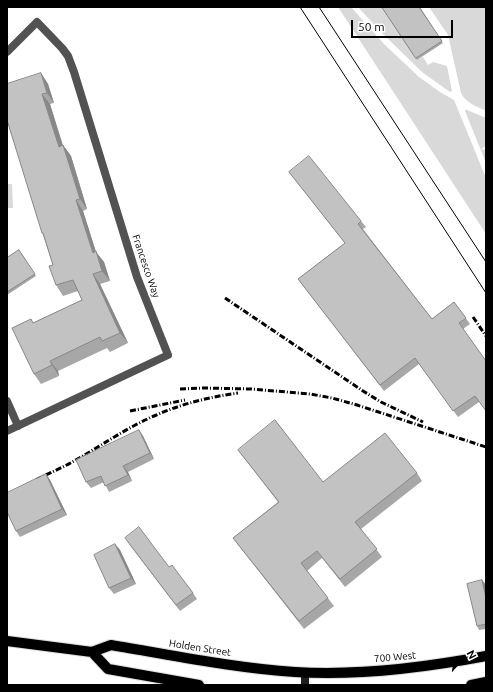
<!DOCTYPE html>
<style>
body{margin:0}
#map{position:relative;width:493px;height:692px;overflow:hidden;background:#fff;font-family:Ubuntu,sans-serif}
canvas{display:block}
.frame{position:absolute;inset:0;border:8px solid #000;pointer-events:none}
.north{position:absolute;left:441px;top:640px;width:40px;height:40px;-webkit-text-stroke:3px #fff;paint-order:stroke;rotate:63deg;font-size:11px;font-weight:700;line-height:16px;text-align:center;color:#000}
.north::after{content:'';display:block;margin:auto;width:14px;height:18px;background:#000;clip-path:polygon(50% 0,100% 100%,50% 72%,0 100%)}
.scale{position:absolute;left:351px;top:20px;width:102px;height:18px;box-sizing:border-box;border:2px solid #000;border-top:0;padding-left:5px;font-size:12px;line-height:14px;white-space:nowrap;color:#000;-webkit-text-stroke:3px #fff;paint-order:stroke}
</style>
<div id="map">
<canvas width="493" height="692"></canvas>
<div class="frame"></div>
<div class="north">N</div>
<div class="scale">50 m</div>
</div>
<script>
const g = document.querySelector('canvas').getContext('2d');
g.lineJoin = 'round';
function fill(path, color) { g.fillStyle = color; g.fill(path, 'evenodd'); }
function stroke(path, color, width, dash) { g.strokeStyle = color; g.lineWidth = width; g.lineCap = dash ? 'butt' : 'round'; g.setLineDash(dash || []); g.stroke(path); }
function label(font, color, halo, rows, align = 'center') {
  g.font = font + ' Ubuntu,sans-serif'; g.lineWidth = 3.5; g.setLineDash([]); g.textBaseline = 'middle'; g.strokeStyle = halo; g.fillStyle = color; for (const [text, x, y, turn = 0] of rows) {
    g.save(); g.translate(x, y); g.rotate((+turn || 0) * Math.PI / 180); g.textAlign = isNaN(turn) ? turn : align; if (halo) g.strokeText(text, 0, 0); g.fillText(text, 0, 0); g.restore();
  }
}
const green = new Path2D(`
 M338 7H351L384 44 419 77 440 92 454 100 486 178V234Z
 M358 7H382L417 60 423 57 428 65 433 62 447 66 452 91 450 92 422 72 381 32Z
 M429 7H486V111C476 106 466 103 461 93L448 35Z
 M465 110H467L486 118V145L481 150 486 149V163L465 111Z
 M7 184H12L13 208H7Z`);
const street = new Path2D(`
 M7 52 37 22 62 48 68 56 74 72 137 277 168 355 7 431
 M7 401 18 426`);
const secondary = new Path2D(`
 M305 685V672`);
const primary = new Path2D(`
 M7 641 92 652 111 645C172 655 233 668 295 672 359 676 423 668 486 656
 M92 652 108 669 199 685
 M471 685 486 682`);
const tram = new Path2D(`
 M300 7 486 293
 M319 7 486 262`);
const rail = new Path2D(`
 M225 298 363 391 381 402 423 422
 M473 317 486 336
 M180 389 203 388 251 389 310 394 332 398 357 405 486 447
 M130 411 185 400
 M36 480C49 473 62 468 74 461 101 446 126 428 154 416 181 404 209 397 238 393`);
const wall = new Path2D(`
 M382 7H420L443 43 417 60Z
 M41 73 48 84 54 103 50 104 63 145 71 156 87 209 83 211 96 252 104 262 110 281 100 284 128 343 110 352 107 348 58 371 59 376 41 384 34 374 31 319 33 323 82 300 78 291 63 296 56 285 53 265 43 235 42 233Z
 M289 172 361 221 366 227 363 229 432 319 454 302 470 324 463 329 479 402 458 417 419 364 384 391 298 279 345 243Z
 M19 250 36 276 7 295V258Z
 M139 430 143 436 154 459 128 472 132 481 109 492 104 482 91 488 86 482Z
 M238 450 323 482 417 473 422 481 361 529 382 557 345 587 322 558 307 571 334 606 304 629 239 546 233 538 278 502Z
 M46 474 50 480 67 515 20 537 16 531Z
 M115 544 120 550 136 584 114 594 109 588Z
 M129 544 169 567 193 593 197 599 180 611Z
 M482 580 485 584 486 590V629L479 630 477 626Z`);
const shadedWall = new Path2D(`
 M41 73 48 84 54 103 47 93Z
 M42 94 50 104 66 157 59 147Z
 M63 145 71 156 87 209 80 199Z
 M76 200 83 211 96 252 104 262 110 281 102 271 93 253Z
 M93 274 100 284 128 343 120 333Z
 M50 361 58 371 59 376 52 365Z
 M139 430 143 436 154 459 150 453Z
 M123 466 128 472 132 481 128 475Z
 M46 474 50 480 67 515 62 509Z
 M115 544 120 550 136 584 131 578Z
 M482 580 485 584 486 590V598Z`);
const building = new Path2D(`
 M382 7H419L442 41 416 58Z
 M41 73 47 93 42 94 59 147 63 145 80 199 76 200 93 253 96 251 102 271 93 274 120 333 102 341 100 337 50 361 52 365 34 374 12 328 31 319 33 323 82 300 73 280 56 285 49 266 53 265 43 233H42L7 120V84Z
 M309 156 361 221 358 224 432 319 454 302 466 318 459 323 486 361V411L475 396 453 411 415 358 380 385 298 279 345 243 289 172Z
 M19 250 35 274 7 292V258Z
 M275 420 323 482 385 433 417 473 355 522 377 549 340 579 317 551 301 563 328 598 299 621 233 538 279 502 238 450Z
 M139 430 150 453 123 466 128 475 105 486 101 476 86 482 76 460Z
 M46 474 62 509 16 531 7 512V493Z
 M139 527 169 567 172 565 193 593 176 605 125 538Z
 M115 544 131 578 109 588 94 555Z
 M482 580 486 598V624L477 626 467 584Z`);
const streetNames = [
 ["Francesco Way",146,266,71],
 ["Holden Street",200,648,9],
 ["700 West",395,657,-5]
];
fill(green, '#d9d9d9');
stroke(primary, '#dbdbdb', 12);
stroke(street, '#525252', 8);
stroke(secondary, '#1f1f1f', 8);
stroke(primary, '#000', 10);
stroke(tram, '#000', 1);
stroke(rail, '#000', 3, [6, 2, 1, 2]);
fill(wall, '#a7a7a7');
fill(shadedWall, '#888');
fill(building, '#c2c2c2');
stroke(building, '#888', 1);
label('10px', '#000', '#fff', streetNames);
</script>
